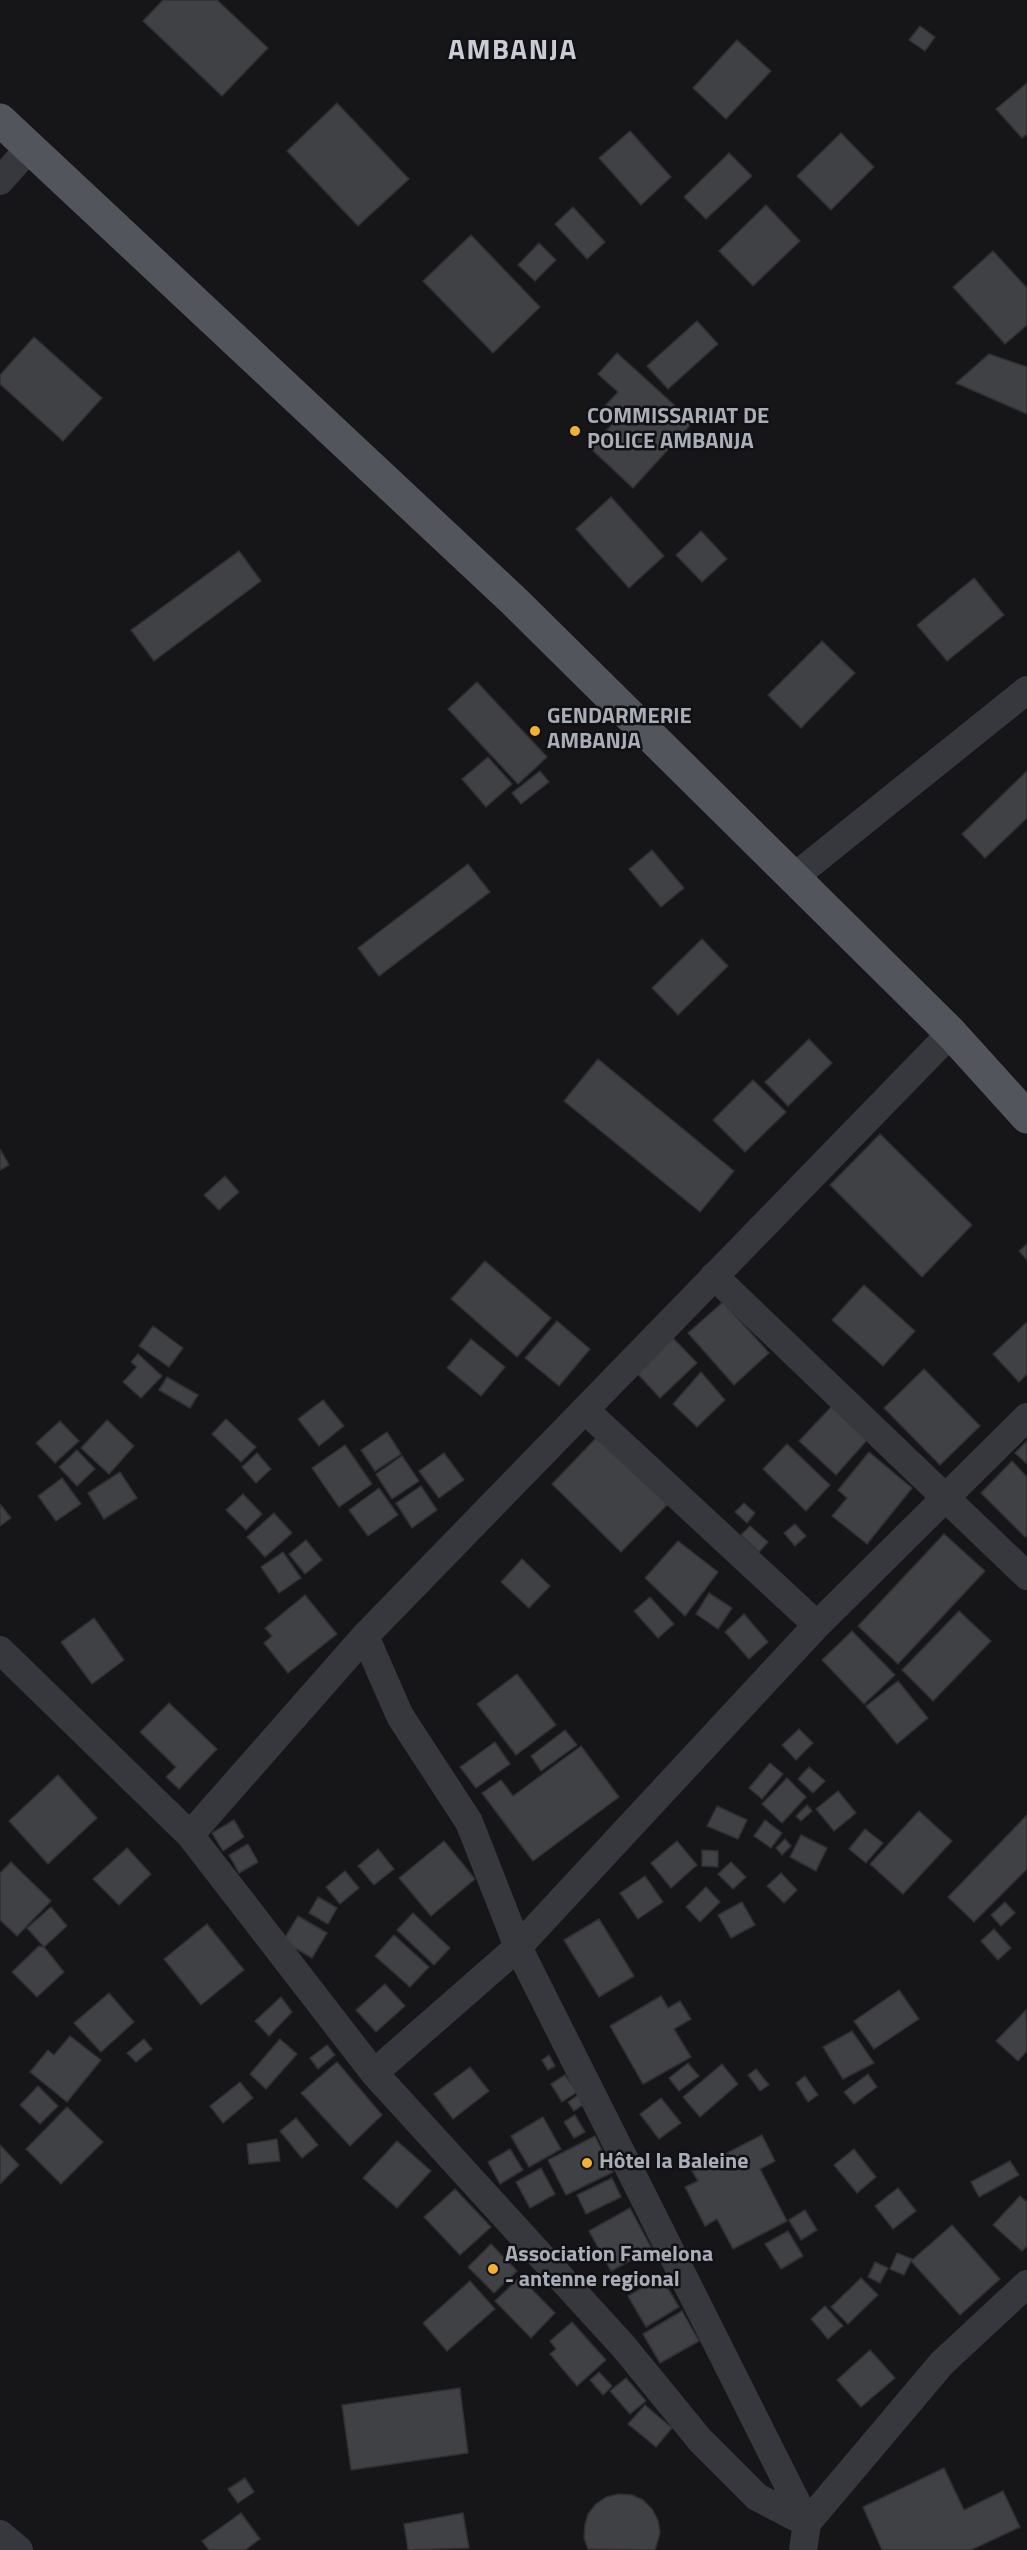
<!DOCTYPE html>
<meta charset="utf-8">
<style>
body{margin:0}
canvas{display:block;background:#161618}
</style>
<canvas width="1027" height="2550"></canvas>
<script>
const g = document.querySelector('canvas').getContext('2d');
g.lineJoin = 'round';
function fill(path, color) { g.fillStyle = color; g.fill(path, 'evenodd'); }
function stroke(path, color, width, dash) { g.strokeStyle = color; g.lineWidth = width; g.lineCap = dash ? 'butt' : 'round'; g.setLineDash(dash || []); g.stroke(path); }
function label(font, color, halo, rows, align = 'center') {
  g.font = font + ' "Titillium Web",sans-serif'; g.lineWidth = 5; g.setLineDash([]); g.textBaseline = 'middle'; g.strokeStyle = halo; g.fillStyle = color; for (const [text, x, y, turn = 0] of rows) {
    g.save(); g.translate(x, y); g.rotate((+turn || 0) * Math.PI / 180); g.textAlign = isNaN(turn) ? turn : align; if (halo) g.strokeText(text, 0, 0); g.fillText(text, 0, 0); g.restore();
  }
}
const building = new Path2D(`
 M163 0H217L268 48 222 96 143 21Z
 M920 26 935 37 925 51 909 40Z
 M737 40 771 71 726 119 693 88Z
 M1027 83V134L1022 138 996 109Z
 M337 103 409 179 358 226 287 151Z
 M630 131 671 177 641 205 599 158Z
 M841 133 874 167 831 210 797 176Z
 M729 153 752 176 706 219 684 197Z
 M766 205 800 241 753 286 719 251Z
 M573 207 605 242 587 259 555 224Z
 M471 235 540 307 493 353 423 281Z
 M539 243 556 260 535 281 518 265Z
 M993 251 1027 288V325L1005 344 953 287Z
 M697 321 718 344 668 389 647 366Z
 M34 337 102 398 63 441 0 384V375Z
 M617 353 693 422 633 488 590 448 618 418 605 406 618 392 598 374Z
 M989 354 1027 367V414L956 383Z
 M611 497 664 556 629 588 576 529Z
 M701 531 727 559 702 582 676 555Z
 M239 551 261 581 154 661 131 630Z
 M974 578 1004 615 947 661 917 625Z
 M822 641 855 673 801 728 768 695Z
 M477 682 547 757 518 784 448 709Z
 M488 757 512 784 486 807 462 779Z
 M540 771 549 782 521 804 512 793Z
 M1027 771V818L985 858 962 834Z
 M652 850 684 888 661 907 629 869Z
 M468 864 490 892 379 976 358 948Z
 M702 939 728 966 678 1015 652 988Z
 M809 1039 832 1063 788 1106 765 1082Z
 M598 1059 734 1171 700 1212 564 1101Z
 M753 1080 786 1112 745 1152 713 1120Z
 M880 1134 972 1225 922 1277 830 1185Z
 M0 1149 9 1165 0 1170Z
 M225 1176 239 1192 219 1210 204 1195Z
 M1027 1244V1260L1019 1251Z
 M485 1261 551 1318 517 1357 451 1299Z
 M864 1285 915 1331 883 1366 832 1320Z
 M723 1302 769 1353 734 1385 688 1333Z
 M557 1321 590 1349 559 1386 525 1358Z
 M1027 1322V1374L1019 1382 993 1354Z
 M153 1326 183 1348 169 1367 139 1346Z
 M672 1337 697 1363 660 1398 635 1371Z
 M471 1339 505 1367 481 1396 447 1368Z
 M138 1354 162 1376 141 1398 123 1382 137 1367 131 1362Z
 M924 1369 980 1426 940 1465 884 1408Z
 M701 1372 725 1400 697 1427 673 1404Z
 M167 1377 198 1395 190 1408 159 1390Z
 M323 1400 344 1426 319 1446 298 1419Z
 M832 1406 868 1439 836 1475 799 1441Z
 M226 1419 256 1447 241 1462 212 1434Z
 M107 1420 134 1446 109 1474 81 1448Z
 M60 1421 79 1441 55 1463 36 1443Z
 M387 1432 401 1454 375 1471 361 1450Z
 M599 1435 668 1504 621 1552 552 1484Z
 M1027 1441V1464L1015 1453Z
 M787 1444 830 1485 806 1511 763 1469Z
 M345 1445 372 1484 339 1507 312 1468Z
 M77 1450 95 1469 77 1486 59 1467Z
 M869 1452 912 1488 867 1544 832 1516 847 1498 838 1490Z
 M257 1453 271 1469 256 1483 242 1467Z
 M444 1453 464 1480 439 1498 419 1471Z
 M402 1456 419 1481 392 1499 376 1474Z
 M1012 1461 1027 1477V1535L1025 1537 981 1493Z
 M120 1472 137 1498 104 1519 88 1493Z
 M62 1478 81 1504 56 1521 38 1496Z
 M421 1486 437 1510 412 1528 396 1503Z
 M379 1488 398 1515 368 1536 349 1510Z
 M243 1494 262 1514 246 1530 226 1510Z
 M744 1503 755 1513 747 1523 735 1512Z
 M0 1504 11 1518 0 1526Z
 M274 1513 292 1533 265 1557 247 1537Z
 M795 1524 806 1536 795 1546 784 1533Z
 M750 1526 768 1542 759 1552 741 1535Z
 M944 1534 985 1571 898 1664 858 1626Z
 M306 1540 322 1560 305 1574 289 1554Z
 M678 1541 718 1572 685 1616 645 1578Z
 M283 1552 301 1578 279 1593 261 1567Z
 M522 1559 550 1586 529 1608 501 1582Z
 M709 1593 732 1608 718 1629 696 1614Z
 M305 1595 337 1634 288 1673 264 1643 272 1636 265 1628Z
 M650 1597 674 1624 658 1638 634 1611Z
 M959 1611 991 1641 933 1701 902 1670Z
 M744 1614 768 1642 749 1659 725 1632Z
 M94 1618 124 1660 92 1684 61 1642Z
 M852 1631 895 1675 864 1704 822 1660Z
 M517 1674 556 1725 516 1755 477 1704Z
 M898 1681 928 1718 897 1744 866 1706Z
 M169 1703 217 1749 179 1789 166 1777 176 1767 140 1732Z
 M799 1729 813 1743 796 1760 782 1745Z
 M565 1730 577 1745 541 1771 531 1756Z
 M495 1742 510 1764 476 1788 460 1767Z
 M581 1746 619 1797 533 1861 482 1793 501 1780 513 1796Z
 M770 1763 783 1774 762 1799 749 1788Z
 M809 1767 825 1781 813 1793 798 1779Z
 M58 1775 97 1818 48 1864 9 1821Z
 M787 1778 806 1797 782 1823 762 1804Z
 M838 1791 856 1813 834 1831 816 1809Z
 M807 1805 812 1811 801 1821 796 1816Z
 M717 1806 747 1820 738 1839 707 1826Z
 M919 1811 952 1841 903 1894 870 1864Z
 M1027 1815V1869L974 1922 948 1897Z
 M234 1820 244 1837 223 1851 212 1833Z
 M765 1820 782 1833 771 1848 754 1836Z
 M865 1829 883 1843 866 1863 849 1849Z
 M801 1835 827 1848 816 1871 790 1857Z
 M785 1839 791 1846 782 1855 776 1848Z
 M444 1841 475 1879 431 1916 399 1878Z
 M677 1841 697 1865 671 1888 651 1863Z
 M248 1844 258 1862 239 1873 229 1855Z
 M127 1848 151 1874 119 1905 93 1879Z
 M378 1849 394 1869 374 1885 358 1866Z
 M702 1850 718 1851V1867L702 1866Z
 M11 1862 51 1901 17 1936 0 1920V1873Z
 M731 1862 746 1877 733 1889 718 1874Z
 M345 1871 359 1888 340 1904 326 1887Z
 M781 1873 797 1890 784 1903 767 1886Z
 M645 1876 663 1902 638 1919 620 1893Z
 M706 1887 720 1902 700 1922 686 1907Z
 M318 1897 337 1908 328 1924 309 1913Z
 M742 1902 755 1925 731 1938 718 1915Z
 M1005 1902 1015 1913 1001 1926 991 1915Z
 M51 1907 67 1926 44 1947 27 1928Z
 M413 1913 450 1948 434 1965 397 1930Z
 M298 1916 327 1933 312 1958 283 1941Z
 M599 1919 634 1976 599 1997 564 1940Z
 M207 1924 244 1970 201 2005 164 1959Z
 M994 1929 1011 1948 998 1960 981 1941Z
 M394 1935 429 1967 410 1987 375 1956Z
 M39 1946 44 1947 64 1972 37 1997 12 1972Z
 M385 1984 405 2006 376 2032 356 2010Z
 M899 1990 919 2019 874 2049 854 2021Z
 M109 1993 134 2022 101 2052 74 2023Z
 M661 1996 668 2008 680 2001 691 2019 674 2029 691 2057 643 2084 610 2026Z
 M281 1997 292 2012 269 2036 255 2021Z
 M1026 2010 1027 2051 1018 2061 996 2041Z
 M852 2031 874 2063 843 2079 823 2047Z
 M70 2036 101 2060 67 2102 30 2072 48 2050 54 2055Z
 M144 2039 152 2049 136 2062 127 2053Z
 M280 2039 297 2054 266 2089 250 2074Z
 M327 2045 335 2055 318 2069 310 2058Z
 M549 2055 555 2066 548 2070 542 2060Z
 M337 2062 382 2115 350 2146 301 2093Z
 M688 2063 699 2076 679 2091 669 2078Z
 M722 2064 738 2084 700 2117 683 2097Z
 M470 2067 489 2091 453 2119 434 2094Z
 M756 2069 769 2085 760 2091 748 2075Z
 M868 2074 877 2087 854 2104 844 2092Z
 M565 2075 577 2092 562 2102 551 2084Z
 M805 2076 818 2095 808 2102 796 2083Z
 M240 2082 253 2098 223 2123 210 2106Z
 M38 2086 58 2106 40 2124 20 2105Z
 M578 2095 584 2104 574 2111 568 2102Z
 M661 2098 681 2123 659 2139 640 2114Z
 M67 2107 103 2142 61 2184 26 2149Z
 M575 2115 585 2132 574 2138 564 2122Z
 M543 2117 561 2149 529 2167 511 2136Z
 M296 2118 318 2145 302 2158 280 2131Z
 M762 2135 775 2161 760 2169 787 2221 733 2249 717 2219 705 2226 685 2187 698 2181 692 2171Z
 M595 2136 613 2172 566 2195 548 2160Z
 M277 2139 280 2161 249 2164 247 2144Z
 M397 2141 431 2171 397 2208 363 2178Z
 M0 2145 19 2165 0 2184Z
 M510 2149 523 2170 500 2184 488 2162Z
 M854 2149 876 2177 857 2193 834 2165Z
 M1010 2161 1019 2175 979 2197 971 2182Z
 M541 2168 555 2194 530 2208 516 2182Z
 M612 2178 621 2197 586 2214 577 2195Z
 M898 2188 916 2211 893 2229 875 2206Z
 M455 2189 491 2227 460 2255 424 2217Z
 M1020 2196 1027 2202V2246L1022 2251 993 2225Z
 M630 2208 652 2249 611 2271 589 2231Z
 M805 2210 817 2230 801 2240 789 2220Z
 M952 2225 1000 2279 960 2315 911 2261Z
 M788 2231 803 2256 781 2269 765 2244Z
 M491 2244 517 2271 494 2293 468 2267Z
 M897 2253 912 2259 904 2275 890 2269Z
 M875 2262 888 2268 880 2283 868 2277Z
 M520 2277 555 2313 531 2338 495 2301Z
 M661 2277 679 2307 646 2327 628 2296Z
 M861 2278 878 2295 848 2324 831 2307Z
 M470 2281 495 2309 447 2351 423 2323Z
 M825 2306 843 2326 828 2339 811 2319Z
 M682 2311 699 2341 660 2363 643 2334Z
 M572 2322 606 2360 577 2386 550 2354 556 2349 550 2341Z
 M870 2350 895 2378 861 2407 837 2380Z
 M599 2372 612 2386 603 2395 590 2380Z
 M626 2378 646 2401 630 2414 610 2391Z
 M460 2388 468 2453 351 2470 342 2405Z
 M645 2405 672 2428 656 2447 628 2424Z
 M944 2468 964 2510 1003 2491 1020 2527 971 2550H882L863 2507Z
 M245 2478 254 2492 238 2503 228 2489Z
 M619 2494 632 2495 643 2500 652 2509 658 2520 660 2533 655 2550 588 2549 584 2538 585 2525 588 2514 596 2504 606 2497Z
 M241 2513 260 2539 245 2550H209L202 2541Z
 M463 2513 469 2548 408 2550 404 2524Z`);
const street = new Path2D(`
 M0 181 30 147
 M793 878 1027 690
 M714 1276 1027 1576
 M585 1410 817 1625
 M0 1650 190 1835 374 2073 624 2347 700 2440 757 2497 807 2523
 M190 1835 365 1636
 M374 2073 518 1947 817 1625 1027 1417
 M807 2523 518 1947 469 1822 400 1716 365 1636 951 1033
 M0 2534 19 2550
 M803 2550 807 2523 942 2363 1027 2284`);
const primary = new Path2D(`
 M0 120 514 601 951 1033 1027 1117`);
const markers = [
 [575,431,6,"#f2b134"],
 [535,731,6,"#f2b134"],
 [587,2163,6,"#f2b134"],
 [493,2269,6,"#f2b134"]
];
const poiNames = [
 ["COMMISSARIAT DE",587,418],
 ["POLICE AMBANJA",587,443],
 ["GENDARMERIE",547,718],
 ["AMBANJA",547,743],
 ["Hôtel la Baleine",599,2163],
 ["Association Famelona",505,2256],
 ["- antenne regional",505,2281]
];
const districtNames = [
 ["AMBANJA",513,52]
];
fill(building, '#404145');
stroke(building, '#303034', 1.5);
stroke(street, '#37383d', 28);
stroke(primary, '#53555c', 33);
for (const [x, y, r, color] of markers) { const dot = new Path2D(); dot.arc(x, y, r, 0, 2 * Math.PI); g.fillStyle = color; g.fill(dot); stroke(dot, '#111113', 2); }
label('bold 22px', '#a8adb8', '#111113', poiNames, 'left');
g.letterSpacing = '1.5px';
label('bold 28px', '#c9ccd4', '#111113', districtNames);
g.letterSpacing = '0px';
</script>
